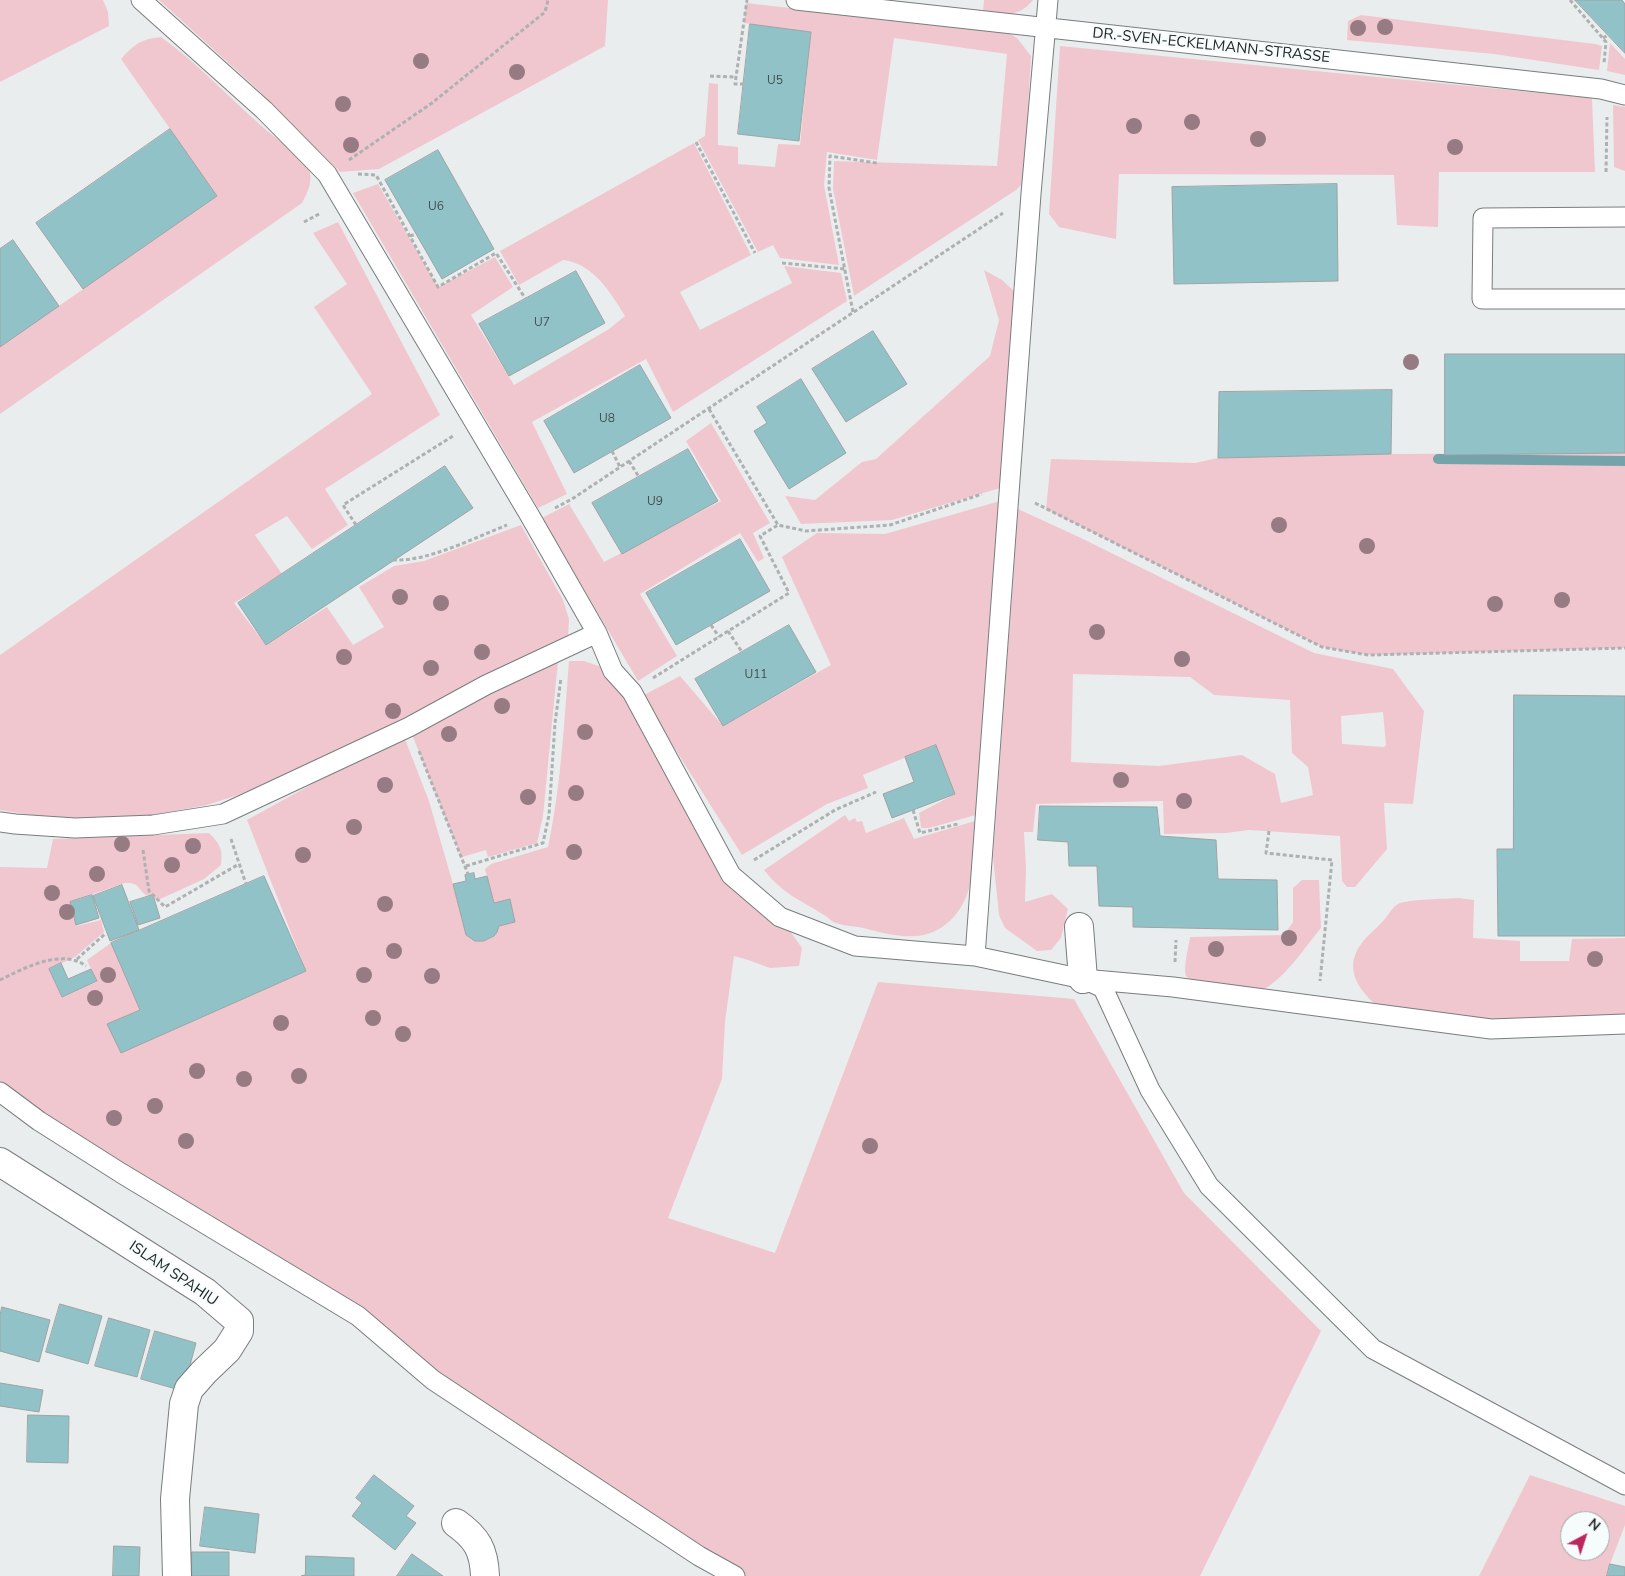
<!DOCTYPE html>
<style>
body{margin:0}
#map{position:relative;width:1625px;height:1576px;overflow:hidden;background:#e9edee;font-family:"Nunito Sans",sans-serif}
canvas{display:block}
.north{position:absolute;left:1560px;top:1511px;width:50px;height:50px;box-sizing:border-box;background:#f6fbfb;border:1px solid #a2a6a6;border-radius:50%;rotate:40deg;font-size:14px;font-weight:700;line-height:20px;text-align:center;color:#252727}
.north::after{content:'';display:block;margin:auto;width:18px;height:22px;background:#b92a5b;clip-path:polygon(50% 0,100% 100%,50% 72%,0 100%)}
</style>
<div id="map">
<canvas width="1625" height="1576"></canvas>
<div class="north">N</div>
</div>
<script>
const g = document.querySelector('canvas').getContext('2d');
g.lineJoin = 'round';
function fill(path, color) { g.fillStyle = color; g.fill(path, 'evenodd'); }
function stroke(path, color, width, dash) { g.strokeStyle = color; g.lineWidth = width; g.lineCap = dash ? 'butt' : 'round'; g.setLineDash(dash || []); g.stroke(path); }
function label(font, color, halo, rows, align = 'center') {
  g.font = font + ' "Nunito Sans",sans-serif'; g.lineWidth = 4.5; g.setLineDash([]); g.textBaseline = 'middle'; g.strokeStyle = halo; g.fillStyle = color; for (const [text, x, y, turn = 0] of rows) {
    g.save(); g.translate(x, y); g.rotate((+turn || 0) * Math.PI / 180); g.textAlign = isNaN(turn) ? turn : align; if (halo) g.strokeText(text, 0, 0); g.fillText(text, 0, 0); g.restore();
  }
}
const green = new Path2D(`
 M0 0H103L108 12 109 26 0 82Z
 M159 0H608L605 46 379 169 340 172 255 87Z
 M984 0H1033C1019 18 1002 15 983 12Z
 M746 3 1009 33 1017 38 1031 56 1024 177 1022 184 1016 190 854 296 833 189 834 161 997 166 1007 54 894 38 877 160 827 152 824 185 839 265 780 258 773 245 758 252 698 140 705 136 709 83 718 84V145L738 147V164L775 167 778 144 800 145 811 32 744 23Z
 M1361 15 1595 44 1602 46 1599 70 1494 54 1347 40 1348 21Z
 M161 37C199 64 230 99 265 129 274 137 304 158 308 167 314 179 308 192 302 203L0 414V347L217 196 121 59C134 45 140 39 161 37Z
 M1610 43 1625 59V75L1607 71Z
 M1060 46 1592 98 1595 172H1439L1438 227 1397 225 1394 175 1119 174 1116 239 1059 227 1049 214Z
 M1613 105 1625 107V171L1614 167Z
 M694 143 751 255 680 292 700 330 792 283 784 266 841 273 847 301 673 412 646 359 532 422 567 494 538 508 353 193 378 184 438 287 495 257 513 287 471 315 514 385 609 329 625 316C610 292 594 264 563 260L519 285 500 251Z
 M338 222 440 415 325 489 348 525 312 549 287 516 255 535 282 574 234 603 266 645 327 607 353 645 384 627 359 587 394 566 424 561 521 525 563 600 569 619 568 637 497 669 331 756 238 795 207 805 131 819 75 822 0 810V655L372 394 314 307 347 284 313 233Z
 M984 270 1002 280 1014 291 1012 339 1000 488 892 520 801 524 785 496 815 500 862 462 876 459 990 356 999 320Z
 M711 423 770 523 753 533 764 558 758 562 740 533 640 594 677 656 638 681 542 518 569 504 604 562 721 501 686 441Z
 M1625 453V648L1368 655 1322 647 1046 509 1051 459 1195 463 1218 458 1391 454Z
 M1000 501 989 631 976 815 929 828H922L921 827 919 813 955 794 935 745 863 775 868 788 827 804 742 855 670 741 644 695 680 676 723 726 831 665 782 557 817 533 885 534Z
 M1018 509 1081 538 1314 653 1393 669 1424 711 1413 804 1384 803 1387 849 1355 887H1347L1342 881 1340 836 1249 830 1226 833 1164 834 1163 801 1036 804 1033 832H1024L1026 868 1025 902 1052 894 1068 909 1061 938 1051 950 1037 951 1005 928 999 915 993 857ZM1073 674 1190 677 1214 695 1290 700 1292 753 1308 767 1313 795 1281 803 1275 774 1242 755 1159 766 1071 762ZM1383 712 1386 745 1384 747 1342 744 1341 716Z
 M558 661 543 816 537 843 488 857 486 850 462 857 468 874 409 727Z
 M569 661H584L613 671 731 875 780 917 802 948 799 966 770 968 748 960 734 956 725 1022 722 1079 668 1218 775 1253 878 982 1074 999 1184 1193 1321 1331 1200 1576H735L699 1556 358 1316 0 1089V867L47 868 53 839 209 833C220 844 223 849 221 865L204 879 158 900C154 898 149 897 146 895 137 889 140 882 125 883L70 902 77 926 101 920 104 932 75 957 49 969 62 997 97 982 87 960 111 943 140 1010 108 1024 121 1053 306 971 247 820 403 734 429 801 453 884 466 935C478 945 496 942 499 926L515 921 510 899 494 903 485 869 491 864 548 847C561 786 564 723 569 661Z
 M845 815 849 821 855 818 857 822 862 821 866 833 904 818 914 839 975 821C973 852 977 887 957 913 931 946 898 937 863 928 854 926 842 926 833 922 830 920 828 917 824 915 799 899 784 895 764 870Z
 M1302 880H1319L1321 928C1305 947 1285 979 1262 990 1250 988 1191 985 1186 976 1183 968 1189 945 1190 937L1284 935 1293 922V888Z
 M1459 898 1474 900 1473 938 1520 941V961H1569L1572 939 1625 938V1015L1489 1019 1375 1004C1358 989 1345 969 1359 947 1365 937 1375 930 1383 921 1387 917 1392 907 1398 904 1408 899 1446 899 1459 898Z
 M1530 1475 1625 1506V1525L1610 1564 1607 1576H1479ZM1570 1521H1600V1551H1570Z`);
const stream = new Path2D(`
 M1438 459 1625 461`);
const building = new Path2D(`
 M1575 0H1622L1625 4V53Z
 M750 24 811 32 799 141 738 134Z
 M170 129 217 196 83 289 36 223Z
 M438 150 494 249 442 279 385 180Z
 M1337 184 1338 281 1174 284 1172 187Z
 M13 240 59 306 0 347V249Z
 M576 271 605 323 509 376 479 324Z
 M873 331 907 384 846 422 812 369Z
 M1445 354H1625V453L1445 455Z
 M640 365 671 418 574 473 544 421Z
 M801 379 846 453 789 489 754 431 767 423 757 407Z
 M1392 390 1391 454 1218 458 1219 392Z
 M688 449 718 501 622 554 592 503Z
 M445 466 473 508 266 645 238 603Z
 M740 539 770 591 676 645 646 593Z
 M789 625 816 672 723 726 695 679Z
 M1514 695 1625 696V936H1498L1497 849H1513Z
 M936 745 955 794 892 818 883 794 914 782 905 757Z
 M1040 806 1157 807 1160 836 1216 840 1218 879 1277 880 1278 930 1133 927V907L1099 906 1097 866H1069L1068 842 1038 840Z
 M474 873 475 879 487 876 494 903 510 899 515 922 499 926 497 932 494 936 484 941H475L466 935 453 884 466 881 465 875Z
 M264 876 306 971 121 1053 107 1024 140 1010 111 943Z
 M122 885 139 930 110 941 93 896Z
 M92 895 99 918 76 925 70 902Z
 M153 895 160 918 138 925 130 902Z
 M61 963 68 979 91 969 97 981 62 997 49 969Z
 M60 1304 102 1316 88 1364 46 1352Z
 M2 1307 50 1320 39 1362 0 1351V1316Z
 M109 1318 150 1330 137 1377 95 1366Z
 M155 1331 196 1343 183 1391 141 1379Z
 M0 1383 43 1390 39 1412 0 1406Z
 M28 1415 69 1416 68 1463 27 1462Z
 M374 1475 414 1506 406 1516 416 1523 395 1550 352 1516 362 1503 356 1498Z
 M205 1507 259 1514 255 1553 200 1546Z
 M114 1546 140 1547 139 1576H113Z
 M192 1552H229V1576H192Z
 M412 1554 443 1576H397Z
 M306 1556 354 1558V1576H301L305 1575Z
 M1610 1564 1625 1567V1576H1607Z`);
const path = new Path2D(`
 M1570 0 1606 42 1604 63
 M1603 38 1608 35
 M710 76 736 77
 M744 84H735L747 0
 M696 142 755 253
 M349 160 432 103 545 12 548 0
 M1606 172 1607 117
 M358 174 376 175 438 287 496 253 525 298
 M304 222 321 213
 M410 236 416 234
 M782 263 845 269
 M853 312 829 188 830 156 877 163
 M709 409 778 525 806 531 890 525 982 494
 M612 451 620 467
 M629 461 639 477
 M1035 503 1322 647 1368 655 1625 648
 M555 508 572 499 1003 213
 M356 525 343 505 453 436
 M393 560C427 562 474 538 507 525
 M711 625 719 637
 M728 631 742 652
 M653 678 789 593 760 536 778 525
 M419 751 468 874
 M913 810 920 833 958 824
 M1269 831 1266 853 1332 860 1320 981
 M231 839 246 884
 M143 850 149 891 165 907 239 864
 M754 860 835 810 876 792
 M466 866 543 843 549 815 555 723 561 678
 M77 959 106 933
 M1175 962 1176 940
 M0 980C24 968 62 948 86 966`);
const service = new Path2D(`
 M141 0 264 110 327 174 530 516 597 633 613 671 632 692 731 875 780 917 855 946 975 956 1083 979 1173 987 1491 1029 1625 1024
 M796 0 1601 89 1625 95
 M1625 217 1483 218 1482 299H1625
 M0 822 15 824 75 828 153 825 223 814 409 727 486 685 597 633
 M975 956 1031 194 1048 0
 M1086 980 1103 988 1150 1090 1209 1186 1373 1349 1625 1485
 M0 1092 39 1121 121 1173 358 1316 433 1380 699 1556 735 1576`);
const minor = new Path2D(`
 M1079 927 1083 979
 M0 1162 205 1292 239 1321V1331L227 1350 204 1372 189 1389 184 1404 175 1499 177 1576
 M456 1523C477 1538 484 1550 485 1576`);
const trees = [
 [1385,27],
 [1358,28],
 [421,61],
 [517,72],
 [343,104],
 [1192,122],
 [1134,126],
 [1258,139],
 [351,145],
 [1455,147],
 [1411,362],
 [1279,525],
 [1367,546],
 [400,597],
 [1562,600],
 [441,603],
 [1495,604],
 [1097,632],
 [482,652],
 [344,657],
 [1182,659],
 [431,668],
 [502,706],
 [393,711],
 [585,732],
 [449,734],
 [1121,780],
 [385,785],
 [576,793],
 [528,797],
 [1184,801],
 [354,827],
 [122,844],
 [193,846],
 [574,852],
 [303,855],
 [172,865],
 [97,874],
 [52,893],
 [385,904],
 [67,912],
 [1289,938],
 [1216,949],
 [394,951],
 [1595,959],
 [108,975],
 [364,975],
 [432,976],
 [95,998],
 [373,1018],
 [281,1023],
 [403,1034],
 [197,1071],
 [299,1076],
 [244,1079],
 [155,1106],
 [114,1118],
 [186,1141],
 [870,1146]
];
const numberNames = [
 ["U5",775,81],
 ["U6",436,207],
 ["U7",542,323],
 ["U8",607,419],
 ["U9",655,502],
 ["U11",756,675]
];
const streetNames = [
 ["DR.-SVEN-ECKELMANN-STRASSE",1211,46,6],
 ["ISLAM SPAHIU",173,1274,34]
];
fill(green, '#f1c7cf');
stroke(stream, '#74a4a9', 10);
fill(building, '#91c2c8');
stroke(building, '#9ea3a3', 1);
stroke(service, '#797d7e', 21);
stroke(minor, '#797d7e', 30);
stroke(path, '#aeb1b2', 3, [4, 2.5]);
stroke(service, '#fff', 19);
stroke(minor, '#fff', 28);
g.fillStyle = '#967b83';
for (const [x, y] of trees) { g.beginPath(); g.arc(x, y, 8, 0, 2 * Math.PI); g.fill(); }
label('12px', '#404e4f', null, numberNames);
label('15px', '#252727', '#f6fbfb', streetNames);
</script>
